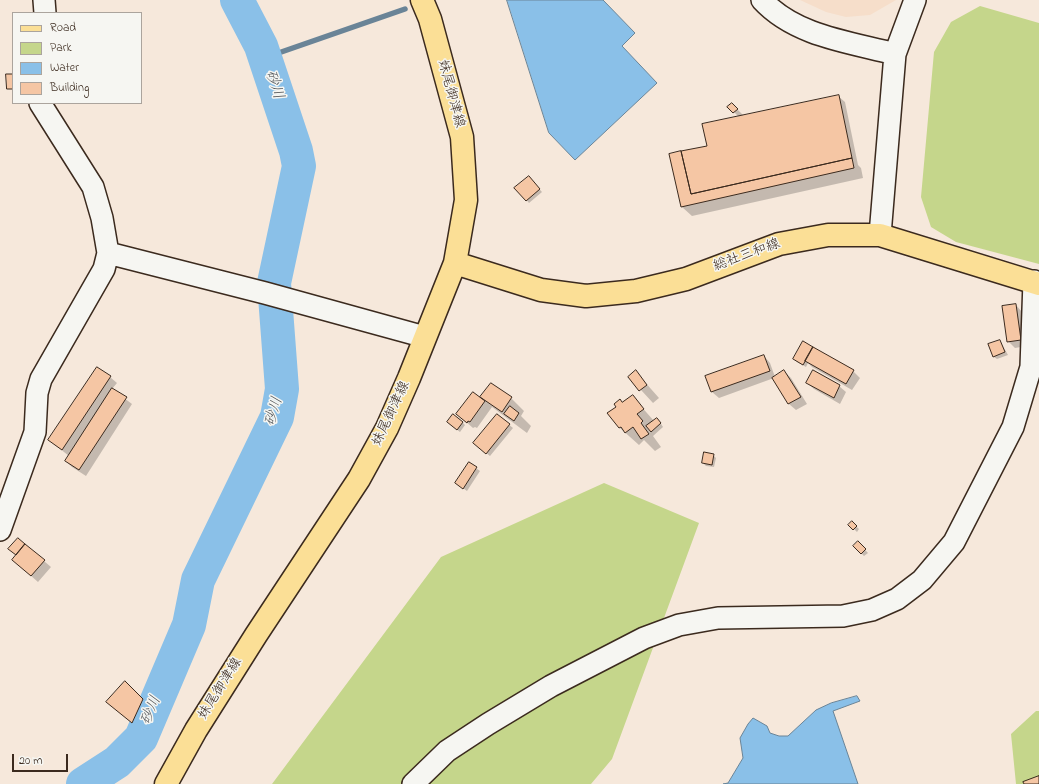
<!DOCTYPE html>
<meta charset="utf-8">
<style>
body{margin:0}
#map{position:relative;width:1039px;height:784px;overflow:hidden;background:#f6e8db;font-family:"Indie Flower",sans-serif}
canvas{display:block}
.legend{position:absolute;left:12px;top:12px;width:130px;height:92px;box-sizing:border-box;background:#f6f6f2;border:1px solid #aba49d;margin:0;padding:5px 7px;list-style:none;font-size:12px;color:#3b2a1e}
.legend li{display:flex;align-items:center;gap:8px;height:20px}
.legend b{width:20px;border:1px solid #aba49d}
.scale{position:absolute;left:12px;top:754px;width:56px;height:18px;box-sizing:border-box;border:2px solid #3b2a1e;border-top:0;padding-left:5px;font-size:12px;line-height:14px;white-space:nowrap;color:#3b2a1e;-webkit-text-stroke:3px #f6f6f2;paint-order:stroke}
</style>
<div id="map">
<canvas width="1039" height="784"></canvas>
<ul class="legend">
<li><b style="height:5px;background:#fbdf96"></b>Road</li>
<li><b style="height:11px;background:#c5d68b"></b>Park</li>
<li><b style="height:11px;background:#8ac0e8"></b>Water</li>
<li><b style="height:11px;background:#f5c6a4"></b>Building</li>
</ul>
<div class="scale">20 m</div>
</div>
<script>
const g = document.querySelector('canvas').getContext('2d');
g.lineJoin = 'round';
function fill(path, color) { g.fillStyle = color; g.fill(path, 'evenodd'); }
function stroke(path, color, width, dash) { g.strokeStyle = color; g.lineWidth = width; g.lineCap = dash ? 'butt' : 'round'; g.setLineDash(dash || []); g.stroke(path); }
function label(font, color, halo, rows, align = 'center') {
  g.font = font + ' "Indie Flower","Klee One",sans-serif'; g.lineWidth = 3; g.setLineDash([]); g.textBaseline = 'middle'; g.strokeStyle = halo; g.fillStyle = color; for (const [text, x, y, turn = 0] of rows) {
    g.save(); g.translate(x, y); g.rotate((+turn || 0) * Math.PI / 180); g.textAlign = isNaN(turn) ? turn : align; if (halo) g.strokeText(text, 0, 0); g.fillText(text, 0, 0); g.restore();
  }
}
const built = new Path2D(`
 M800 0H896L870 15 846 17 826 12Z`);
const green = new Path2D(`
 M980 6 1039 23V264L956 242 931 227 921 197 934 52 951 22Z
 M604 483 699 523 612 759 591 784H272L441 557Z
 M1036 711H1039V784H1016L1011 734Z`);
const water = new Path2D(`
 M507 0H603L635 33 622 46 657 83 575 160 549 133Z
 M857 696 860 701 833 711 858 784H723L728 783 743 758 740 738 748 724 753 718 767 726 770 733 779 736H788L816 710 831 703Z`);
const shadow = new Path2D(`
 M838 96 845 102 858 165 861 168 863 178 692 216 682 207 671 155 708 147 739 117 729 107 732 104 744 116Z
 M531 180 542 192 529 203 516 188Z
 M1016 305 1022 312 1027 346 1015 348 1008 341Z
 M1000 341 1008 355 997 359 994 357Z
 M803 343 853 371 860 378 852 390 812 367 808 363 806 367 797 362 794 359Z
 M764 356 770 363 775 377 784 371 791 378 807 404 796 410 789 404 774 378 719 398 712 392 707 377Z
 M636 372 659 398 653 403 629 377Z
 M110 377 117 383 112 389 132 404 86 476 72 467 66 461 69 456 49 440Z
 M807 383 839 386 846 392 840 404 814 389Z
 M491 384 511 398 524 411 521 416 531 426 527 433 492 407 477 428 475 427 473 428 457 414 473 394 485 402 481 397Z
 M632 396 654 421 660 422 663 427 653 436 661 447 655 451 644 440 639 445 620 428 623 403Z
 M497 415 513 428 490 456 477 446Z
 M462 422 465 425 460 432 451 425Z
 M713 455 716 458 714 467 706 466 703 463Z
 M470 464 480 471 467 491 460 486Z
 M852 522 859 529 857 532 850 525Z
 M18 539 51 567 38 582 13 560 17 555 10 549Z
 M858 542 868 553 864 556 854 546Z
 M125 683 145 703 135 725 110 705Z`);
const stream = new Path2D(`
 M264 58 405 9`);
const river = new Path2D(`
 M83 784 117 762 141 738 189 625 198 580 277 417 282 389 274 283 299 166 296 151 261 46 237 0`);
const building = new Path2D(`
 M6 74H13V89H7Z
 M839 95 852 158 691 194 681 151 707 146 702 124Z
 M732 103 738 109 733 113 727 107Z
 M681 151 691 194 852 158 854 168 681 207 669 154Z
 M529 176 540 189 526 201 514 188Z
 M1016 304 1021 340 1007 342 1002 306Z
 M1000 340 1005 352 993 357 988 344Z
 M803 341 813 347 803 365 793 359Z
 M813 347 854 370 846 384 805 361Z
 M764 355 770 371 711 392 705 376Z
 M97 367 111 376 62 450 48 440Z
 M636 370 647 385 639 391 628 377Z
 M784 370 801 397 788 404 772 378Z
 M813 370 840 385 834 398 806 383Z
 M491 383 512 397 502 412 480 397Z
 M112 388 127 397 79 470 65 461Z
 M473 392 485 401 470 422 468 421 467 423 456 414Z
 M633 395 644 409 637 414 643 421 641 423 649 434 641 439 633 427 625 433 621 427 619 428 607 413 616 407 614 404 620 399 622 402Z
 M510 406 519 413 514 421 504 414Z
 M453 414 463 422 457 430 447 422Z
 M497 414 510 424 486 454 473 443Z
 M657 418 661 423 651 432 646 426Z
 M704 452 714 454 712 465 702 463Z
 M469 462 477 467 463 489 455 483Z
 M852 521 857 526 853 530 848 525Z
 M18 538 25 544 16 555 8 549Z
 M858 541 866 549 861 554 853 546Z
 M25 544 45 560 31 576 12 560Z
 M125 681 143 699 132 723 106 702Z
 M1039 776V784H1024L1023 782Z`);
const minor = new Path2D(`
 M44 0 45 13
 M762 0C795 36 849 42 895 54
 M880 235 895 54 915 0
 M108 253 265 293 425 337
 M0 530 35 432 37 393 41 379 104 269 108 253 102 218 93 187 40 103
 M413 784 447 751 488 724 551 686 644 638 679 625 718 618 843 616 872 610 897 599 922 580 954 542 1013 427 1031 367 1034 281`);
const primary = new Path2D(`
 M455 263 541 290 586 296 636 291 686 279 779 244 828 235H880L1039 284
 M166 784 196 730 256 635 359 479 387 428 409 378 455 263 466 200 462 137 430 19 422 0`);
const streetNames = [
 ["妹尾御津線",450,94,75],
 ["総社三和線",747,256,-20],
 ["妹尾御津線",392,414,-65],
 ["妹尾御津線",221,689,-58]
];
const waterNames = [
 ["砂川",273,85,72],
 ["砂川",275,412,-74],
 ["砂川",152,711,-67]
];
fill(built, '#f6deca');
fill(green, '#c5d68b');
fill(water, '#8ac0e8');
stroke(water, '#6a8497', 1);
fill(shadow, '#0003');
stroke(stream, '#6a8497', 5.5);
stroke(river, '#8ac0e8', 34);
fill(building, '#f5c6a4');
stroke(building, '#3b2a1e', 1);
stroke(minor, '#3b2a1e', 24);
stroke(primary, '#3b2a1e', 25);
stroke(minor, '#f6f6f2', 21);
stroke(primary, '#fbdf96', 22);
label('14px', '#3b2a1e', '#f6f6f2', streetNames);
label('italic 15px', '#53575b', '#f6f6f2', waterNames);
</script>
